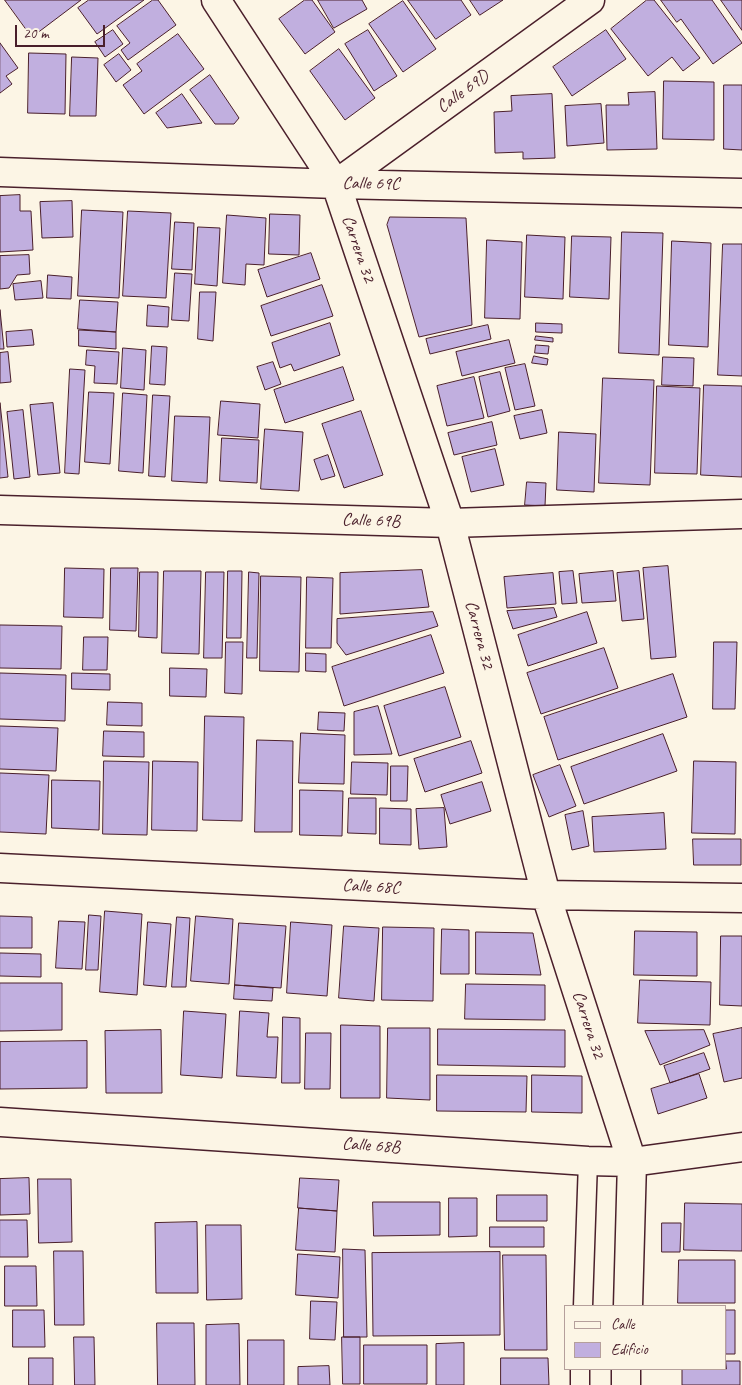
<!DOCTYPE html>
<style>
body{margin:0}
#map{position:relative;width:742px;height:1385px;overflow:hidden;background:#fcf5e5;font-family:Caveat,sans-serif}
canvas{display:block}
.legend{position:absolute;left:564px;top:1305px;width:162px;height:65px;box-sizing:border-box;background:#fcf5e5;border:1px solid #b59f9b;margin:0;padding:6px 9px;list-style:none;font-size:15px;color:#4a1f2b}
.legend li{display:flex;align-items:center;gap:10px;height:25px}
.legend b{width:25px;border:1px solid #b59f9b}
.scale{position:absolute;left:15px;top:25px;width:90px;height:22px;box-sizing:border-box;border:2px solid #4a1f2b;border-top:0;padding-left:6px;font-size:15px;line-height:18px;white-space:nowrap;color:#4a1f2b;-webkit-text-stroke:4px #fcf5e5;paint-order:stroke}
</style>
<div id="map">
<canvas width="742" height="1385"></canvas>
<ul class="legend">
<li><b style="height:6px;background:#fcf5e5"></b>Calle</li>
<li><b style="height:14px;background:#c1afdf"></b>Edificio</li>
</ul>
<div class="scale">20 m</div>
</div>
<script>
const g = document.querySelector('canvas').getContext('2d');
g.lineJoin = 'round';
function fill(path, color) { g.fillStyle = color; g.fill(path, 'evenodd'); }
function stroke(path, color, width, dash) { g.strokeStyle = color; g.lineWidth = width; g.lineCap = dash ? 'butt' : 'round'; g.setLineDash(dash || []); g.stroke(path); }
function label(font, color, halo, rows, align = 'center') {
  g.font = font + ' Caveat,sans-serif'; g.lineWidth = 4.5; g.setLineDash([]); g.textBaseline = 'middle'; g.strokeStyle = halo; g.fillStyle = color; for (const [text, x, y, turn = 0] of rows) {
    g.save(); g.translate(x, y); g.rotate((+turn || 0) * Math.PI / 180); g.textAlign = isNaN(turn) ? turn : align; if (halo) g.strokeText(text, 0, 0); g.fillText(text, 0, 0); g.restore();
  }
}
const building = new Path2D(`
 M5 0H81L32 37Z
 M89 0H144L97 34 78 8Z
 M153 0H158L176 25 128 60 121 50 130 43 117 26Z
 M305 0H312L335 32 305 54 279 19Z
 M318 0H362L367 9 334 28Z
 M408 0H461L471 15 436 39Z
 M470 0H503L480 15Z
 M647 0H654L700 58 683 71 672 57 648 76 611 29Z
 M661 0H712L742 43 713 64 681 19 677 22Z
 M721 0H742V30Z
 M403 1 436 49 403 72 369 24Z
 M113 30 123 44 105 57 95 42Z
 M368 30 397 76 374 91 345 44Z
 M606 30 626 59 572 96 553 67Z
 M178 34 204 69 144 114 123 85 142 71 137 64Z
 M0 43 18 68 6 76 12 84 0 93Z
 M339 49 375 98 345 120 310 71Z
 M29 53 66 54 65 114 28 113Z
 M119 54 131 70 116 82 104 65Z
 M72 57 98 58 96 116H70Z
 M210 75 239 118 234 124H215L190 90Z
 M664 81 714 82V140L663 139Z
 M724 85H742V150L724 149Z
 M655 92 657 149 607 150 606 105H629L628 93Z
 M182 94 202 123 167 128 156 113Z
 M552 94 555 158 523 159V152L495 153 494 112 512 111 511 96Z
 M601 104 604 143 567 146 565 106Z
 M20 195V211H31L33 250 0 252V196Z
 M72 201 73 237 42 238 40 202Z
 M82 210 123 212 119 298 78 296Z
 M128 211 171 213 166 298 123 296Z
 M270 214 300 215 299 255 269 254Z
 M227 215 266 218 264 265 246 264 245 285 223 283Z
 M390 217 466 218 472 325 419 337 387 225Z
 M175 222 194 223 192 270 172 269Z
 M198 227 220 228 217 286 195 284Z
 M622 232 663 233 659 355 619 353Z
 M527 235 565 237 563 299 525 297Z
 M572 236 611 237 609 299 570 297Z
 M487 240 522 242 520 319 485 318Z
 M672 241 711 243 708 347 669 345Z
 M723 244H742V376L718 375Z
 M311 253 320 279 267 297 258 270Z
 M29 255 30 274 17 275 9 288 0 289V256Z
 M175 273 192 274 189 321 172 320Z
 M48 275 72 277 71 299 47 298Z
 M41 281 43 298 15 300 13 284Z
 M322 285 333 316 271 336 261 306Z
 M200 292H216L213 341 198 339Z
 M80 300 118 302 116 332 78 329Z
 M148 305 169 307 168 327 147 326Z
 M0 310 4 349H0Z
 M330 323 340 355 294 371 291 364 280 368 272 343Z
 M536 323 562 324V333L536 332Z
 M488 325 491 339 430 354 426 339Z
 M32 330 34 345 7 347 6 332Z
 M79 330 116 332V349L79 346Z
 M536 336 553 338V342L535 340Z
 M509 340 515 363 462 376 456 352Z
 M536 345 549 346 548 354 535 353Z
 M152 346 167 347 165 385 150 384Z
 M123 348 146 350 144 390 121 388Z
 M87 350 119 352 117 384 94 383 95 366 86 365Z
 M8 352 11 382 0 383V353Z
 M534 356 548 359 547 365 532 363Z
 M663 357 694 358 693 386 662 385Z
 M273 362 281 384 265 390 257 367Z
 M525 364 535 406 515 410 505 368Z
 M343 367 354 400 285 423 274 390Z
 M70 369 85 370 79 474 65 473Z
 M500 372 510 411 488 417 479 377Z
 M474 377 484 418 447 426 437 386Z
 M603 378 654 380 650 485 599 483Z
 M704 385 742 386V477L701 475Z
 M657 386 700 388 697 474 655 473Z
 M89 392 114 393 110 464 85 462Z
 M123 393 147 395 143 473 119 471Z
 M153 395 170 396 165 477 149 476Z
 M221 401 260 404 258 438 218 435Z
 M0 403 8 477 0 478Z
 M53 403 60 473 38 475 30 405Z
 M23 410 30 477 14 479 7 412Z
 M542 410 547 433 520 439 514 416Z
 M361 411 383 475 344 488 322 424Z
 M175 416 210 417 207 483 172 481Z
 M492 422 497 445 454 455 448 433Z
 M265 429 303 432 299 491 261 489Z
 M559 432 596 434 594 492 557 490Z
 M222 438 259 440 257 483 220 481Z
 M495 449 504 485 471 492 462 457Z
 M328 455 335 476 321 480 314 460Z
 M527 482 546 483 545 506 525 505Z
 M668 566 676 657 651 659 643 568Z
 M65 568 104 569 103 618 64 617Z
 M111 568H138L136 631 110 630Z
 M422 570 429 607 340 614V573Z
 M164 571H201L199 654 162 653Z
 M228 571H242L241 638H227Z
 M573 571 577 603 562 604 559 572Z
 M613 571 616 601 582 603 579 574Z
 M639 571 644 619 622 621 617 573Z
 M140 572H158L157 638 139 637Z
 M206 572H224L222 658H204Z
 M249 572 259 573 257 658H247Z
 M553 573 556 604 507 608 504 577Z
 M261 576 301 577 299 672 260 671Z
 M307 577 333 578 331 648H306Z
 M554 608 557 617 513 629 507 611Z
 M433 612 438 626 346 655 337 643V619Z
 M587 612 597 643 528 666 518 635Z
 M0 625 62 626 61 669 0 668Z
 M431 635 444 673 344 706 332 667Z
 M84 637H108L107 670H83Z
 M226 642H243L242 694 225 693Z
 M714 642H737L735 709H713Z
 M604 648 618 688 541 714 527 673Z
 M306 653 326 654V672L306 671Z
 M170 668 207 669 206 697 170 696Z
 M0 673 66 675 65 721 0 719Z
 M72 673 110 674V690L72 689Z
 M673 674 687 717 558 760 544 717Z
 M445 687 461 737 399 756 384 706Z
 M108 702 142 703V726L107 725Z
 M378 706 392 754 354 755V712Z
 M319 712 345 713 344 731 318 730Z
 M205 716 244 717 242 821 203 820Z
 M0 726 58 728 56 771 0 769Z
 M104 731 144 732V757L103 756Z
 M301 733 345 735 344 784 299 783Z
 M663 734 677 771 584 804 571 767Z
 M257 740 293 741 292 832H255Z
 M471 741 482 773 425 792 414 759Z
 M104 761 149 762 147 835 103 834Z
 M153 761 198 762 197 831 152 830Z
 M694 761 736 762 735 834 692 833Z
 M352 762 388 763 387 795 351 794Z
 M560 765 576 806 549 817 533 775Z
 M391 766H408L407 801H391Z
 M0 773 49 775 46 834 0 832Z
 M52 780 100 781 99 830 52 828Z
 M482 782 491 811 450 824 441 795Z
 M300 790 343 791 342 836 300 835Z
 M349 798H376V834L348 833Z
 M380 808 411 809V845L380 844Z
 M444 808 447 847 419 849 416 809Z
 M583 811 589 846 572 850 565 815Z
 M664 813 666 849 594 852 592 817Z
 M693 839H741V865H694Z
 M105 911 142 914 137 995 100 992Z
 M89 915 101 916 98 970H86Z
 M0 916 32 917V948H0Z
 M196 916 233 919 229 984 191 981Z
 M177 917 190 918 186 987H172Z
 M59 921 85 922 82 969 56 968Z
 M148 922 171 924 166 987 144 985Z
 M291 922 332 925 327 996 287 993Z
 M239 923 286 926 281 988 235 985Z
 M344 926 379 928 374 1001 339 998Z
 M383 927 434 928 433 1001 382 1000Z
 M442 929 469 930V974H441Z
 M635 931 697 932V976L634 975Z
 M476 932 533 933 541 975 476 974Z
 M721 936H742V1006L720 1005Z
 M0 953 41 954V977L0 976Z
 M640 980 711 982 710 1025 638 1023Z
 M0 983H62V1030L0 1031Z
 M466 984 545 985V1020L465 1019Z
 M235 985 273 988 272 1001 234 999Z
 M184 1011 226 1014 222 1078 181 1075Z
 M240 1011 269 1013 267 1037H278L276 1078 237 1076Z
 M283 1017 300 1018V1083H282Z
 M341 1025 380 1026V1098H341Z
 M388 1028H430V1100L387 1098Z
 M742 1028V1078L724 1082 713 1034Z
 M438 1029 565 1030V1067L438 1065Z
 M161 1030 162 1093H106L105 1031Z
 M704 1030 710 1045 660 1065 645 1031Z
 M306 1033H331L330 1089H305Z
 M87 1041V1088L0 1089V1042Z
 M704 1053 710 1069 670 1083 664 1066Z
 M699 1074 707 1098 658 1114 651 1089Z
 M437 1075 527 1076 526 1112 437 1111Z
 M532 1075 582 1076V1113L532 1112Z
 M29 1178 30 1214 0 1215V1179Z
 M300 1178 339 1180 337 1211 298 1208Z
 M38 1179H71L72 1242 39 1243Z
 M497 1195H547V1221H497Z
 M449 1198H477V1236L449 1237Z
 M373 1202H440V1235L374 1236Z
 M685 1203 742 1204V1251L684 1250Z
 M299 1208 337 1211 335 1252 296 1250Z
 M0 1220H27L28 1257H0Z
 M197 1222 198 1293H156L155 1223Z
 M662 1223H681L680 1252H662Z
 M206 1225H241L242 1299 207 1300Z
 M490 1227H544V1247H490Z
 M343 1249 365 1250 367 1337H344Z
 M54 1251H83L84 1325H55Z
 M500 1252V1335L373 1336 372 1253Z
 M298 1254 340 1257 338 1298 296 1295Z
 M503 1255H546L547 1350H505Z
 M679 1260H735V1303H678Z
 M5 1266H36L37 1306H5Z
 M311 1301 337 1302 335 1340 310 1339Z
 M13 1310H44L45 1347H13Z
 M726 1310H735V1354H726Z
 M157 1323H194L195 1385H158Z
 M239 1324 240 1385H206V1325Z
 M74 1337H94L95 1385H75Z
 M342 1337H360V1384H343Z
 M248 1340H284V1385H248Z
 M464 1343V1385H436V1344Z
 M364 1345H427V1384H364Z
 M29 1358H53V1385H29Z
 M501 1358H548L549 1385H501Z
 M726 1361H740V1385H682V1369H726Z
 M329 1366 330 1385H298V1367Z`);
const lane = new Path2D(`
 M583 1306 588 1161
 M580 1385V1369`);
const street = new Path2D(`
 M216 0 336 184 450 523 546 895 632 1162 628 1306
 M0 172 336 184 742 193
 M336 184 590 0
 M0 510 450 523 742 514
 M0 868 546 895 742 898
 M0 1122 588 1161 632 1162 742 1147
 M626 1385V1369`);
const streetNames = [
 ["Calle 69D",463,92,-36],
 ["Calle 69C",371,184,1],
 ["Carrera 32",358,249,71],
 ["Calle 69B",371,521,2],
 ["Carrera 32",479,635,75],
 ["Calle 68C",371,887,3],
 ["Carrera 32",588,1025,72],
 ["Calle 68B",371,1146,4]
];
fill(building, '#c1afdf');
stroke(building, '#4a1f2b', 1);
stroke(lane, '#4a1f2b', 21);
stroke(street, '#4a1f2b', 31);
stroke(lane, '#fcf5e5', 18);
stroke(street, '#fcf5e5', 28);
label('18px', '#4a1f2b', '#fcf5e5', streetNames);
</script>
